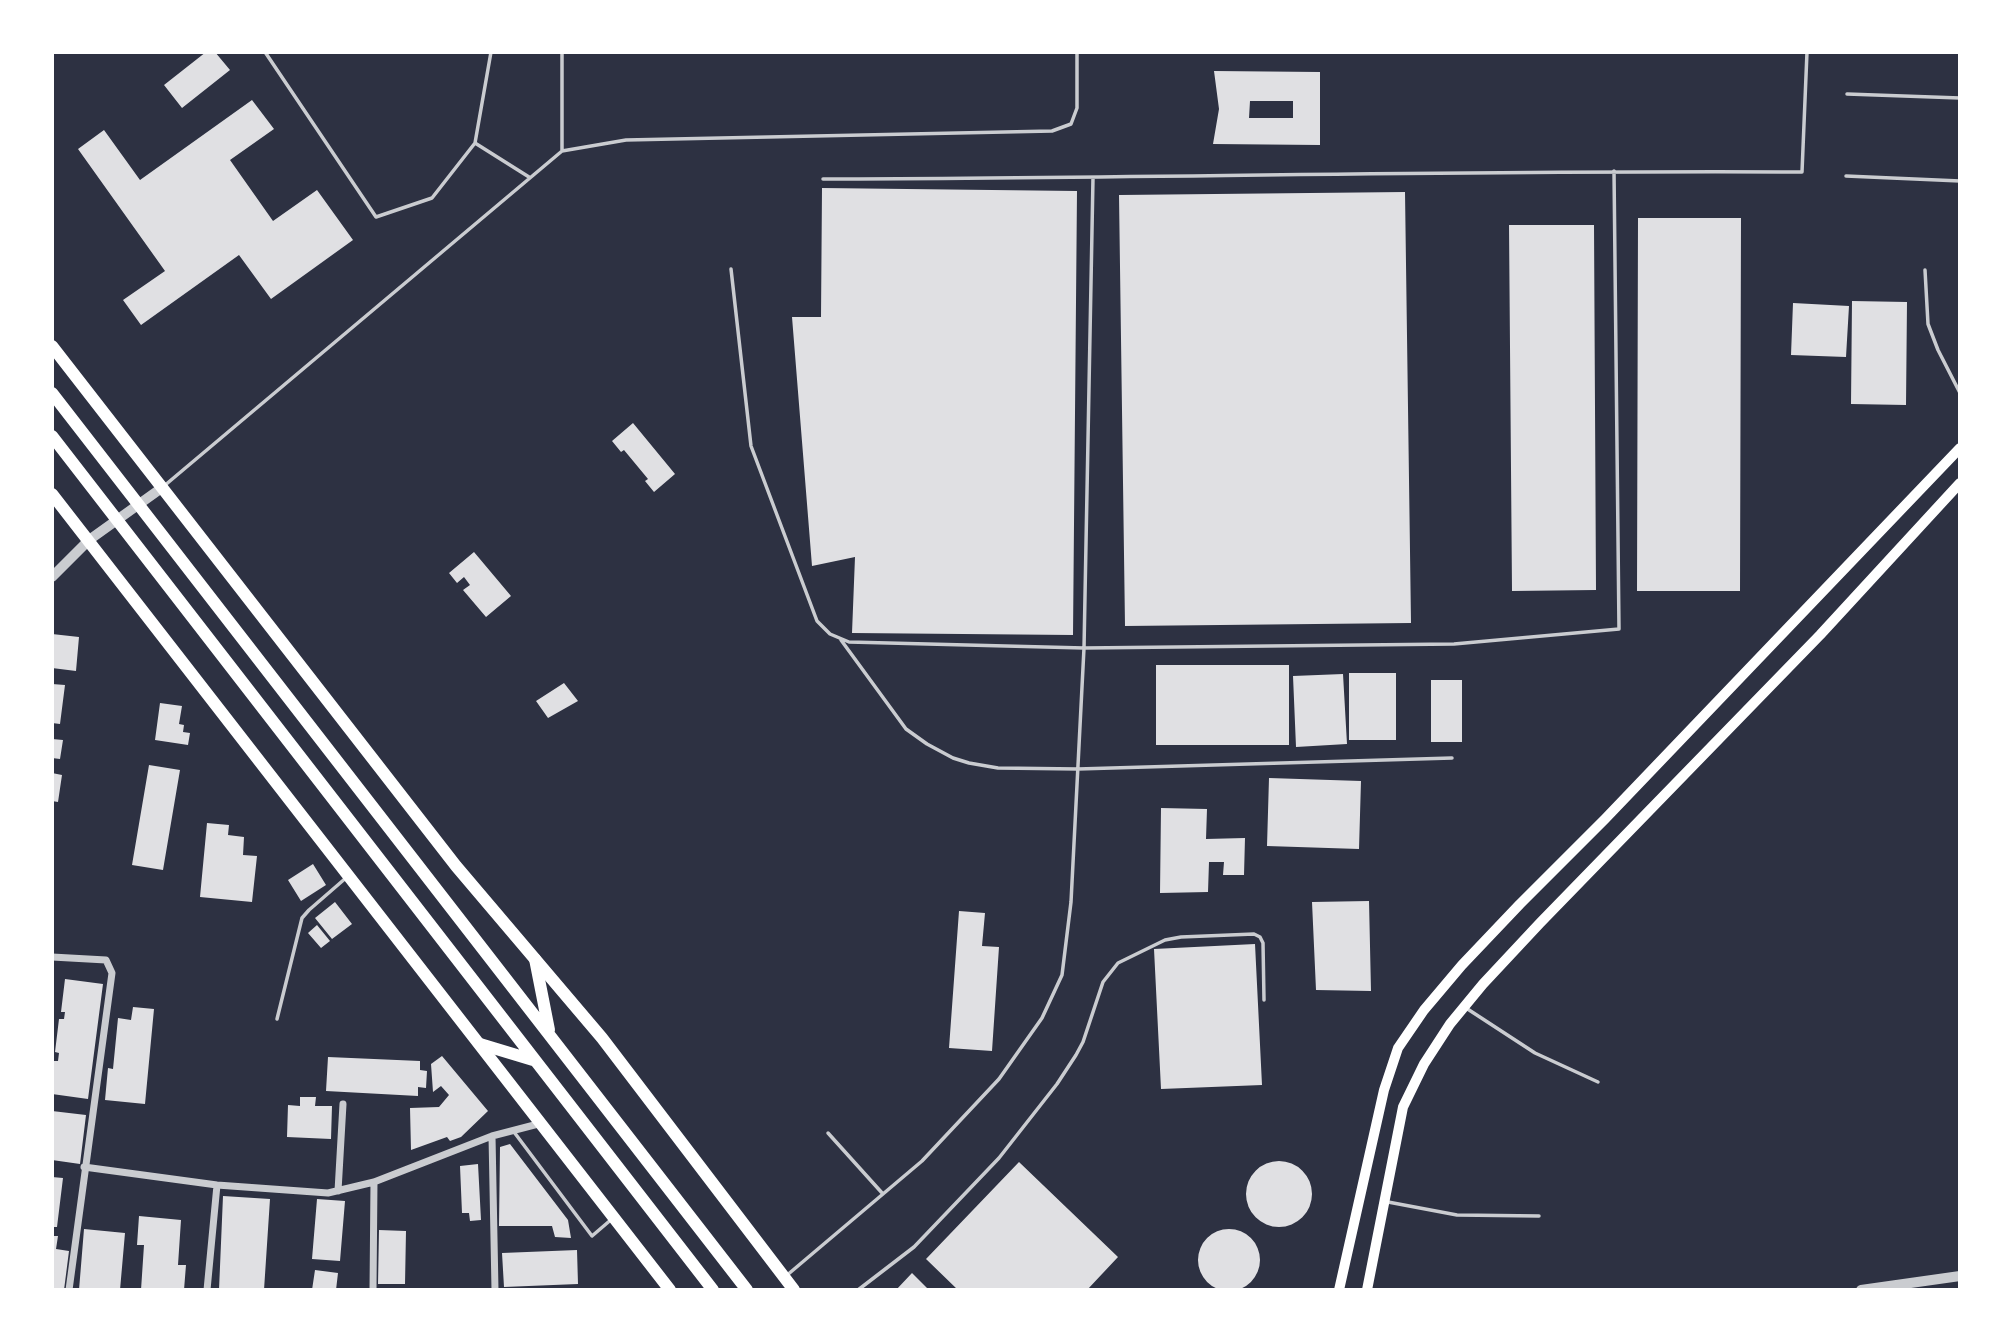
<!DOCTYPE html>
<style>
body{margin:0}
#map{position:relative;width:2012px;height:1342px;overflow:hidden;background:#2d3142;font-family:Arial,sans-serif}
canvas{display:block}
.frame{position:absolute;inset:0;border:54px solid #fff;pointer-events:none}
</style>
<div id="map">
<canvas width="2012" height="1342"></canvas>
<div class="frame"></div>
</div>
<script>
const g = document.querySelector('canvas').getContext('2d');
g.lineJoin = 'round';
function fill(path, color) { g.fillStyle = color; g.fill(path, 'evenodd'); }
function stroke(path, color, width, dash) { g.strokeStyle = color; g.lineWidth = width; g.lineCap = dash ? 'butt' : 'round'; g.setLineDash(dash || []); g.stroke(path); }
const building = new Path2D(`
 M206 52H215L230 70 182 108 164 85Z
 M1214 71 1320 72V145L1213 144 1219 109ZM1250 101H1293V118H1249Z
 M252 100 274 129 230 160 273 221 317 190 353 240 271 299 239 255 141 325 123 300 165 271 78 149 104 130 140 180Z
 M822 188 1077 191 1073 635 852 633 855 557 812 566 792 317H821Z
 M1405 192 1411 623 1125 626 1119 195Z
 M1638 218H1741L1740 591H1637Z
 M1509 225H1594L1596 590 1512 591Z
 M1852 301 1907 302 1906 405 1851 404Z
 M1793 303 1849 306 1846 357 1791 355Z
 M633 423 675 474 654 492 645 481 648 479 624 450 621 452 612 441Z
 M474 552 511 596 486 617 463 590 470 585 464 577 457 583 449 573Z
 M52 634 79 637 76 671 52 668Z
 M1156 665H1289V745H1156Z
 M1349 673H1396V740H1349Z
 M1343 674 1347 744 1296 747 1293 676Z
 M1431 680H1462V742H1431Z
 M564 683 578 701 548 718 536 701Z
 M52 684 65 685 60 724 52 723Z
 M160 703 182 706 179 724 184 725 183 732 190 733 188 745 155 740Z
 M52 739 63 740 60 759 52 758Z
 M149 765 180 770 163 870 132 865Z
 M52 773 62 775 58 802 52 801Z
 M1269 778 1361 781 1359 849 1267 846Z
 M1161 808 1207 809 1206 839 1245 838 1244 875H1223L1224 862H1209L1208 892 1160 893Z
 M207 823 229 825 228 835 244 837 243 855 257 856 252 902 200 897Z
 M313 864 326 885 301 901 288 880Z
 M1369 901 1371 991 1316 990 1312 902Z
 M335 902 352 924 332 939 315 918Z
 M959 911 985 913 982 946 999 947 992 1051 949 1048Z
 M317 925 330 941 321 948 308 933Z
 M1255 944 1262 1085 1161 1089 1154 949Z
 M65 979 103 984 88 1099 52 1094 54 1061H58L59 1053 55 1052 59 1019H64L65 1012H61Z
 M133 1007 154 1009 145 1104 105 1100 108 1068 113 1069 118 1018 131 1020Z
 M442 1056 488 1111 461 1137 450 1141 447 1137 411 1150 410 1108 439 1107 449 1095 441 1086 433 1092 431 1064Z
 M328 1057 420 1061V1070L427 1071 426 1088 418 1087V1096L326 1091Z
 M300 1097H316L315 1106H332L331 1139 287 1137 288 1105 300 1106Z
 M52 1111 86 1115 80 1164 52 1160Z
 M510 1144 568 1220 571 1238 555 1237 552 1226H499L500 1147Z
 M1246 1194a33 33 0 1 1 66 0a33 33 0 1 1-66 0Z
 M1019 1162 1118 1257 1087 1290H958L926 1259Z
 M478 1164 481 1220 470 1221 469 1213H462L460 1166Z
 M52 1177 63 1178 57 1227H52Z
 M223 1196 270 1199 264 1290H219Z
 M317 1199 345 1201 340 1261 312 1259Z
 M139 1216 181 1220 178 1265H186L184 1290H141L144 1245H137Z
 M84 1229 125 1233 120 1290H79Z
 M1198 1260a31 31 0 1 1 62 0a31 31 0 1 1-62 0Z
 M379 1230 406 1231 405 1284H378Z
 M52 1236H58L56 1249 69 1251 64 1290H52Z
 M577 1250 578 1284 504 1287 502 1253Z
 M315 1270 338 1273 336 1290H312Z
 M912 1273 929 1290H896Z`);
const service = new Path2D(`
 M265 52 376 217 432 198 475 143 491 52
 M562 52V151
 M1847 94 1960 98
 M475 143 529 177
 M1846 176 1960 181
 M823 179C1149 178 1476 170 1802 172L1807 52
 M731 269 751 446 817 621 830 634 849 642 1084 648 1454 644 1619 629 1614 171
 M1925 270 1928 324 1938 350 1960 393
 M164 486 562 151 626 140 1052 131 1071 124 1077 108V52
 M841 640 906 729 927 744 953 758 969 763 998 768 1078 769 1452 758
 M1466 1008 1535 1053 1598 1082
 M277 1019 302 918 309 910 347 877
 M514 1132 592 1236 613 1218
 M828 1133 883 1194
 M1388 1202 1457 1215 1539 1216
 M786 1276 922 1161 999 1079 1042 1018 1062 975 1071 902 1084 648 1093 178
 M858 1290 914 1247 999 1158 1057 1084 1076 1055 1083 1042 1103 982 1118 963 1165 940 1181 937 1254 934 1260 937 1263 943 1264 1000`);
const minor = new Path2D(`
 M52 957 106 960 112 973 69 1290
 M492 1136 495 1290
 M84 1167 217 1185 328 1193 374 1182 492 1136 542 1123
 M338 1191 343 1104
 M207 1290 217 1185
 M373 1290 374 1182`);
const tertiary = new Path2D(`
 M52 577 89 540 163 487
 M1861 1290 1960 1276`);
const secondary = new Path2D(`
 M1339 1290 1384 1090 1398 1048 1424 1010 1462 965 1520 904 1605 819 1960 448
 M1367 1290 1403 1107 1424 1064 1450 1024 1483 984 1540 923 1820 635 1960 483`);
const primary = new Path2D(`
 M52 346 456 866 602 1038 794 1290
 M52 494 670 1290`);
const trunk = new Path2D(`
 M52 393 747 1290
 M52 436 713 1290
 M535 959 549 1030
 M480 1044 533 1060`);
fill(building, '#e0e0e3');
stroke(service, '#caccd0', 3.5);
stroke(minor, '#caccd0', 7);
stroke(tertiary, '#caccd0', 10);
stroke(secondary, '#fff', 10);
stroke(primary, '#fff', 12);
stroke(trunk, '#fff', 12);
</script>
